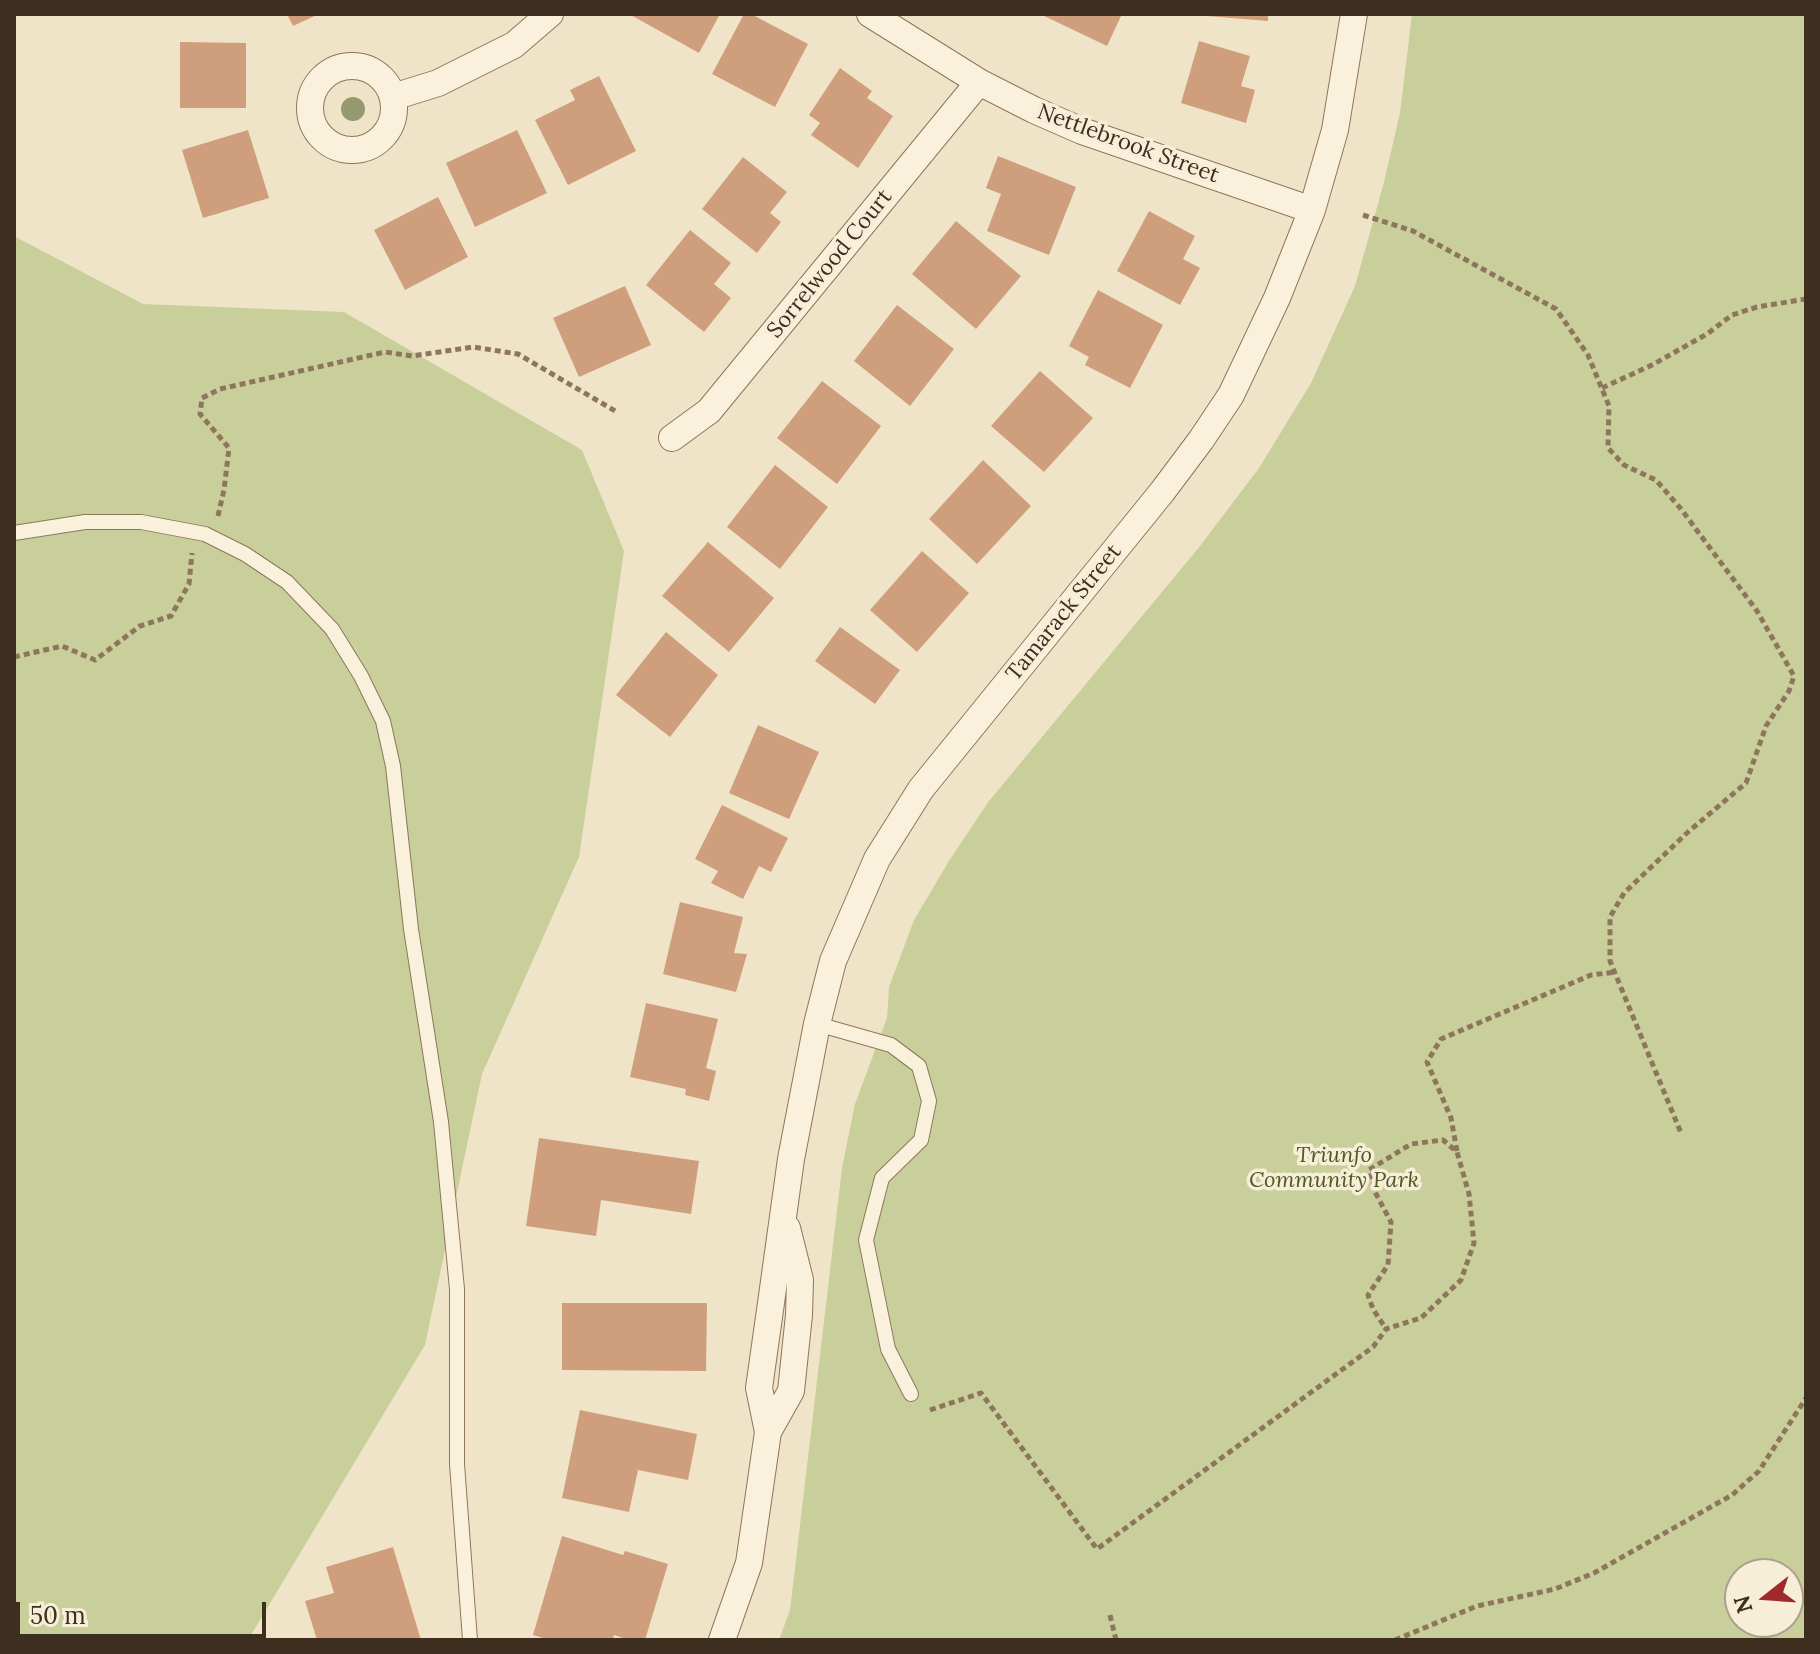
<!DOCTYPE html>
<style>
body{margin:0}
#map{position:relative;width:1820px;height:1654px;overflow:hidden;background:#f0e4c8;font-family:Lora,serif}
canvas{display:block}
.frame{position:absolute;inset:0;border:16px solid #3d2e20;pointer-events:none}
.north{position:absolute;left:1724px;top:1558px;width:80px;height:80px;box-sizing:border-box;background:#f7eed8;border:2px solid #ada18e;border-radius:50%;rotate:253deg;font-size:22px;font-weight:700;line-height:32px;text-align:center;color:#3d2e20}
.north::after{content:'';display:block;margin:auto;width:28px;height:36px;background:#9e2a2b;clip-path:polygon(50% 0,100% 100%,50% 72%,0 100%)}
.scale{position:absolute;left:16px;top:1602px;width:250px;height:36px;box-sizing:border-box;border:4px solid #3d2e20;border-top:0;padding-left:10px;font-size:24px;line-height:28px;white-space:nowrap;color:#3d2e20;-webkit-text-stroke:6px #f7eed8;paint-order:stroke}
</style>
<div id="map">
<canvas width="1820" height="1654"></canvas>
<div class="frame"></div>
<div class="north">N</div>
<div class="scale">50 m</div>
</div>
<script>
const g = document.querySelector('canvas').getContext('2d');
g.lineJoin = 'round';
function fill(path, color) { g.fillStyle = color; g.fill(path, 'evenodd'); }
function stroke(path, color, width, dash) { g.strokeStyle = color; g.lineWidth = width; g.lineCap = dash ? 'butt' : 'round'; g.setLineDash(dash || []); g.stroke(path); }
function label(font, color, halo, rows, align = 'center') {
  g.font = font + ' Lora,serif'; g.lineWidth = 7; g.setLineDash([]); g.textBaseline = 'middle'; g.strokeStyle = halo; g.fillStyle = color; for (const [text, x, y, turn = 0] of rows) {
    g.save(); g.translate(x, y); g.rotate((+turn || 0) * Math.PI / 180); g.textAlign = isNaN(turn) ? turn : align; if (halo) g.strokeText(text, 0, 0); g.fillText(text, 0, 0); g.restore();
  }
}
const green = new Path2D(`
 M1412 14H1806V1640H779L790 1610 842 1168 855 1104 887 1018 889 987 914 920 949 861 989 801 1200 546 1259 468 1311 383 1355 286 1384 182 1400 113ZM1740 1574H1788V1622H1740Z
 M14 236 143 304 344 312 582 450 624 551 579 857 482 1074 425 1345 248 1640H14Z`);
const building = new Path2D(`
 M287 14H319L293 26Z
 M629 14H720L699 53Z
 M744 14H751L808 44 775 107 712 74Z
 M1040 14H1122L1107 46Z
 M1208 14H1268V21L1207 16Z
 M1199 41 1250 56 1241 86 1255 90 1246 123 1181 103Z
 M180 42 246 43V108H180Z
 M840 68 872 91 867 98 893 116 858 168 811 135 820 123 809 115Z
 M599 76 636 151 568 185 535 120 575 100 570 90Z
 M248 130 269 198 203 218 182 150Z
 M517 130 547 193 475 227 446 163Z
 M998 156 1076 187 1049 255 987 231 1001 194 986 188Z
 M743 157 787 192 770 213 781 222 757 253 702 209Z
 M438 197 468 257 405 290 374 230Z
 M1149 211 1195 236 1183 259 1200 268 1180 305 1117 271Z
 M956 221 1021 276 976 329 912 274Z
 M690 230 731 263 714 284 731 298 704 332 646 285Z
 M625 286 651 345 579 377 553 318Z
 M1098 290 1163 325 1130 388 1085 365 1089 357 1069 346Z
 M897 305 954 349 910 406 854 361Z
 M1040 371 1093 418 1044 472 991 426Z
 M822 381 881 426 837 484 777 438Z
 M983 460 1031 506 977 564 929 519Z
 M775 465 828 507 780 569 727 527Z
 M708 542 774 598 729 652 662 596Z
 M922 551 969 593 917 652 870 610Z
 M840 627 900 670 875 704 815 661Z
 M666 632 718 675 670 737 616 695Z
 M758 725 819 752 789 819 729 793Z
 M722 805 788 838 771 872 759 866 743 899 711 883 718 871 695 859Z
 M680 902 743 917 734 953 747 954 736 992 663 974Z
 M646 1003 718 1019 706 1068 716 1071 709 1101 685 1095 686 1089 630 1077Z
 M539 1138 699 1161 691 1214 601 1200 596 1236 526 1226Z
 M562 1303H707L706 1371 562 1370Z
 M580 1410 697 1434 688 1480 638 1470 629 1512 562 1498Z
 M562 1536 623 1555 625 1551 668 1564 645 1640H629L614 1635 613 1640H550L533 1635Z
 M393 1547 421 1640H317L305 1601 334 1593 326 1567Z`);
const path = new Path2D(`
 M1363 215 1413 231 1556 309 1588 355 1609 406 1608 448 1624 465 1656 480 1681 509 1757 611 1794 676 1789 691 1766 726 1746 783 1688 832 1624 893 1610 917V961L1681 1133
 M1602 388 1652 365 1707 334 1732 315 1757 307 1806 299
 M218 516 224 490 229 448 200 414 202 398 220 389 385 352 412 356 473 347 518 354 617 412
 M14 657 62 646 95 660 140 626 171 616 189 584 192 553
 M1457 1151 1451 1118 1427 1062 1441 1039 1591 975 1616 972
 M930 1410 981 1393 1097 1549 1373 1347 1386 1329 1421 1318 1461 1280 1474 1243 1469 1194 1457 1152 1443 1140 1411 1144 1369 1170 1375 1192 1391 1222 1388 1265 1368 1295 1373 1309 1386 1329
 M1110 1615 1116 1640
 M1395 1640 1477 1606 1555 1589 1594 1573 1732 1495 1759 1471 1806 1398`);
const lane = new Path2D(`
 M14 533 85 522H141L205 534 245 554 287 582 332 629 361 676 383 721 393 766 411 929 441 1122 457 1289V1464L470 1640
 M817 1024 891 1045 919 1066 929 1101 921 1140 882 1178 866 1240 888 1349 911 1394`);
const street = new Path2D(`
 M870 14 979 82 1034 110 1082 131 1312 210
 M310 108a42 42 0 1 1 84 0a42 42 0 1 1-84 0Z
 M393 97 438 83 514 45 550 14
 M672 438 709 411 979 82
 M768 1432 791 1391 799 1315 800 1280 787 1228
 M722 1640 749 1563 768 1432 759 1388 771 1303 791 1159 817 1024 833 961 877 859 921 789 1162 492 1201 440 1231 395 1277 298 1312 210 1335 130 1354 14`);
const trees = [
 [353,109]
];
const streetNames = [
 ["Nettlebrook Street",1128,144,20],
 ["Sorrelwood Court",830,264,-51],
 ["Tamarack Street",1064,613,-51]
];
const parkNames = [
 ["Triunfo",1334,1156],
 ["Community Park",1334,1181]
];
fill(green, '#c9cf9b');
fill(building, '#cf9f7d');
stroke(lane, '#8d765c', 16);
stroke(street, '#8d765c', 28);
stroke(path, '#8d765c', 5, [6, 4]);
stroke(lane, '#faf1dc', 14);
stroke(street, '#faf1dc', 26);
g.fillStyle = '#96986f';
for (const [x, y] of trees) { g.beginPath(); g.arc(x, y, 12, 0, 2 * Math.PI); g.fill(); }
label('22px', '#3d2e20', '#f7eed8', streetNames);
label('italic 22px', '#4d5a26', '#f7eed8', parkNames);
</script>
